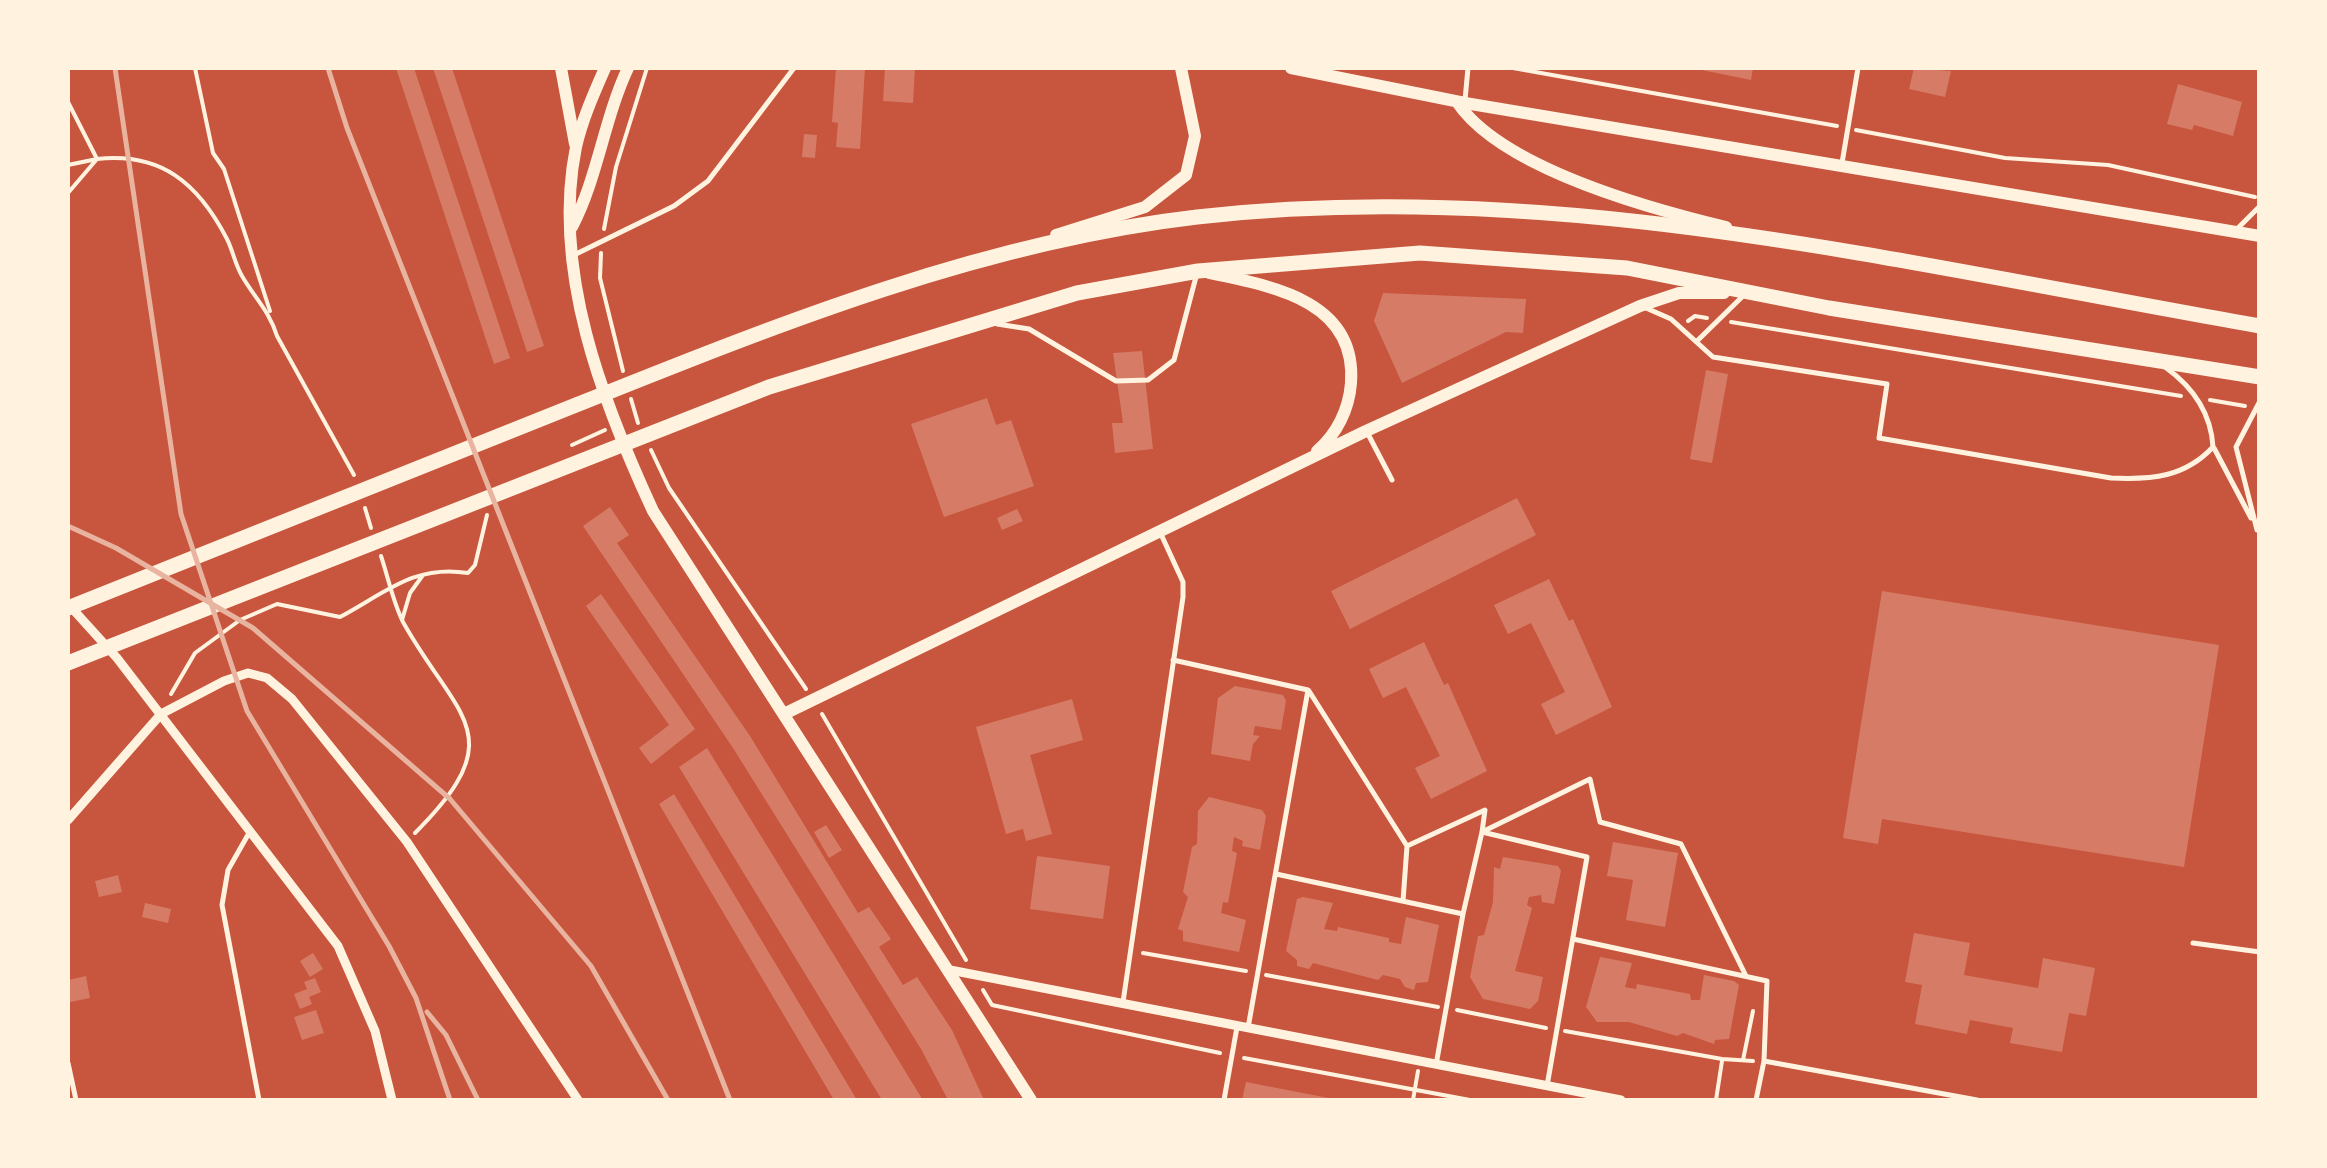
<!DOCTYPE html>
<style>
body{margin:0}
#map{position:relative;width:2327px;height:1168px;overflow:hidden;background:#c8553d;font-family:"Source Sans 3",sans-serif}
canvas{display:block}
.frame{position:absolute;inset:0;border:70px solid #fff3e0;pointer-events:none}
</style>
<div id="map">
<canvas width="2327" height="1168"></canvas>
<div class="frame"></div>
</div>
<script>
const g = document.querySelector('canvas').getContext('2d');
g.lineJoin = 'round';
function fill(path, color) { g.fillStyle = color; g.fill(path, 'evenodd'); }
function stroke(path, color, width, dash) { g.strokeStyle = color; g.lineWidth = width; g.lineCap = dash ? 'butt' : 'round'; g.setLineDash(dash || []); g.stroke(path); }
const building = new Path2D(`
 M396 68H414L510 358 494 364Z
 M433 68H452L544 346 527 352Z
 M836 68H865L860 149 836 147 838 123 832 122Z
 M885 68H915L913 103 883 101Z
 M1692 68H1753L1751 80Z
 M1914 68 1951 71 1945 97 1909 89Z
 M2178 84 2242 102 2233 136 2194 125 2192 130 2167 124Z
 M804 134 817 135 815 158 802 157Z
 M1383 293 1526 299 1523 333 1506 332 1402 383 1374 321Z
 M1142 351 1153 449 1115 453 1112 423H1123L1113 353Z
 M1706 370 1728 374 1712 463 1690 459Z
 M987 398 996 425 1011 420 1034 486 944 517 911 424Z
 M1517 498 1536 535 1350 629 1331 591Z
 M610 507 629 535 617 543 750 736 858 913 869 907 891 939 879 947 903 985 917 977 952 1030 984 1100H948L921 1049 733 748 583 526Z
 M1017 509 1023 521 1002 530 997 518Z
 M1549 579 1569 621 1573 619 1612 707 1556 735 1541 704 1565 692 1531 623 1508 634 1494 605Z
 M1882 591 2219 645 2184 867 1882 819 1878 844 1843 838Z
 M601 594 695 729 651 764 639 748 669 725 586 606Z
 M1424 642 1444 685 1448 683 1487 771 1431 799 1415 768 1440 756 1406 687 1383 698 1369 669Z
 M1235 686 1283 695 1286 701 1281 730 1255 726 1253 735 1260 736 1253 744 1250 761 1211 754 1218 698Z
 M1072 699 1083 740 1030 755 1052 834 1026 841 1023 829 1006 834 976 727Z
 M707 748 921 1097 922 1100H882L679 767Z
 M674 794 857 1100H834L659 804Z
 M1209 797 1262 810 1266 816 1260 850 1242 846 1243 841 1234 837 1232 851 1237 853 1228 903 1223 902 1221 913 1246 920 1239 952 1183 941V931L1178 929 1188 897 1183 892 1192 847 1197 844 1198 811Z
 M826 825 842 850 829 858 814 832Z
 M1613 842 1678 853 1665 927 1626 920 1633 880 1607 876Z
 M1037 856 1110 866 1103 919 1030 909Z
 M1503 857 1558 866 1561 871 1554 904 1542 902 1541 895 1529 897 1527 905 1532 908 1515 971 1543 977 1538 1001 1530 1009 1483 999 1470 977 1478 936 1484 935 1493 902 1494 867 1500 869Z
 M118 875 122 892 99 897 95 881Z
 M1303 897 1333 903 1324 929 1337 931 1338 927 1389 938V942L1401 944 1406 917 1439 925 1428 982 1416 983 1414 990 1405 987 1400 979 1383 975 1378 980 1313 963 1309 969 1297 966V960L1286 951 1297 899Z
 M145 903 171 909 168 923 142 917Z
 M1914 933 1970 943 1964 975 2038 988 2043 958 2095 968 2086 1016 2069 1013 2062 1052 2010 1043 2013 1028 1970 1020 1967 1034 1915 1024 1922 985 1905 982Z
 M313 953 323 969 310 977 300 961Z
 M1600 957 1632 963 1625 987 1636 989 1637 984 1690 994 1691 1000H1700L1704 975 1734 981 1739 985 1729 1039 1715 1040 1714 1044 1683 1033 1677 1036 1629 1022H1597L1586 1007Z
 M86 976 90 998 70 1002 68 980Z
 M315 978 321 992 309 997 312 1004 300 1009 294 994 307 989 304 982Z
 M316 1010 324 1033 302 1040 294 1017Z
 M1246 1082 1334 1099V1100H1242Z`);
const path = new Path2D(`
 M195 68 213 153 224 169 270 311
 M1513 68 1837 126
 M68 102 97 159C161 152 198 183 227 239 233 251 235 264 242 276 254 297 270 312 277 336L354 475
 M1856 130 2005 158 2108 165 2255 197
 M68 165 97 159
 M68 193 97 159
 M604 229 616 167 647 68
 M601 253 600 278 623 371
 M1688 321 1695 316 1707 318
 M1731 322 2181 396
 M631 399 638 423
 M2210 400 2245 406
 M572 445 605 430
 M651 450 669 488 806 689
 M365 508 371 528
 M381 556C388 577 393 602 403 622 457 719 514 734 415 833
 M402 620 410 593 423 575
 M171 694 195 653 240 620 277 604 340 617C385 593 415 564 468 573L475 565 487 515
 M822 714 966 960
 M1143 953 1246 971
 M1266 975 1438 1007
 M983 990 992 1005 1220 1053
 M1457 1010 1546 1028
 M1565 1031 1722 1059 1753 1061
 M1244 1058 1470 1100
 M1743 1060 1753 1011
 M1413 1100 1418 1071
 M1716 1100 1722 1061`);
const service = new Path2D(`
 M1465 100 1468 68
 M1842 163 1858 68
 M2237 229 2260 206
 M574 255 674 206 708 181 794 68
 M1646 308 1671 319 1713 357 1887 384 1879 438 2111 478C2152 480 2185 477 2213 447 2211 412 2193 387 2165 367
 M997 324 1029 329 1116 381 1148 380 1174 360 1197 273
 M1697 341 1745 294
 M1368 434 1392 480
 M2214 448 2251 518
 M2257 530 2236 447 2260 401
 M1173 660 1308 690 1248 1028
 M1309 691 1407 846 1485 810 1482 832
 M1482 832 1590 779 1600 822 1681 844 1746 976
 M249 833 228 870 222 905 259 1100
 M1276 874 1463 914 1436 1065
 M1403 901 1407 846
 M1463 914 1482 832 1587 857 1547 1086
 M1573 939 1767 981 1764 1061 1756 1100
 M2193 943 2260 952
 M1123 1002 1183 597V582L1160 532
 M1764 1061 1977 1100
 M68 1063 76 1100
 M1224 1100 1237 1027`);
const minor = new Path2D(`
 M69 605 117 658 338 946 375 1031 392 1100
 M68 820 161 714 224 681 248 673 267 678 292 699 407 842 578 1100
 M950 970 1621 1100`);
const secondary = new Path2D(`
 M561 68 575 144
 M605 68C594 93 582 120 576 147 551 270 603 403 653 511L1031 1100
 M1291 68 1465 103 2260 236
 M1457 102C1501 168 1651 209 1726 227
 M572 227C598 177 604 119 628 68
 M1056 235 1145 207 1186 175 1195 136 1181 68
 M1209 273C1271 286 1357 300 1351 383 1349 409 1337 434 1317 451
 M786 713 1366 431 1640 306 1679 293H1724`);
const trunk = new Path2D(`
 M68 608C237 540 407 473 576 405 776 325 981 242 1197 217 1554 176 1909 265 2260 326
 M68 663 769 387 1077 293 1198 271 1420 253 1627 268 1829 308 2260 377`);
const rail = new Path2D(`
 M115 68 181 514 247 711 389 946 416 998 450 1100
 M328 68 347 128 730 1100
 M68 526 116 548 253 628 450 799 591 966 668 1100
 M427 1012 446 1035 478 1100`);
fill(building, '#d67c66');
stroke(path, '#fff3e0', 4);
stroke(service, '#fff3e0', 5);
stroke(minor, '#fff3e0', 9);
stroke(secondary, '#fff3e0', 12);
stroke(trunk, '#fff3e0', 15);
stroke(rail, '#e9b49f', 5);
</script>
